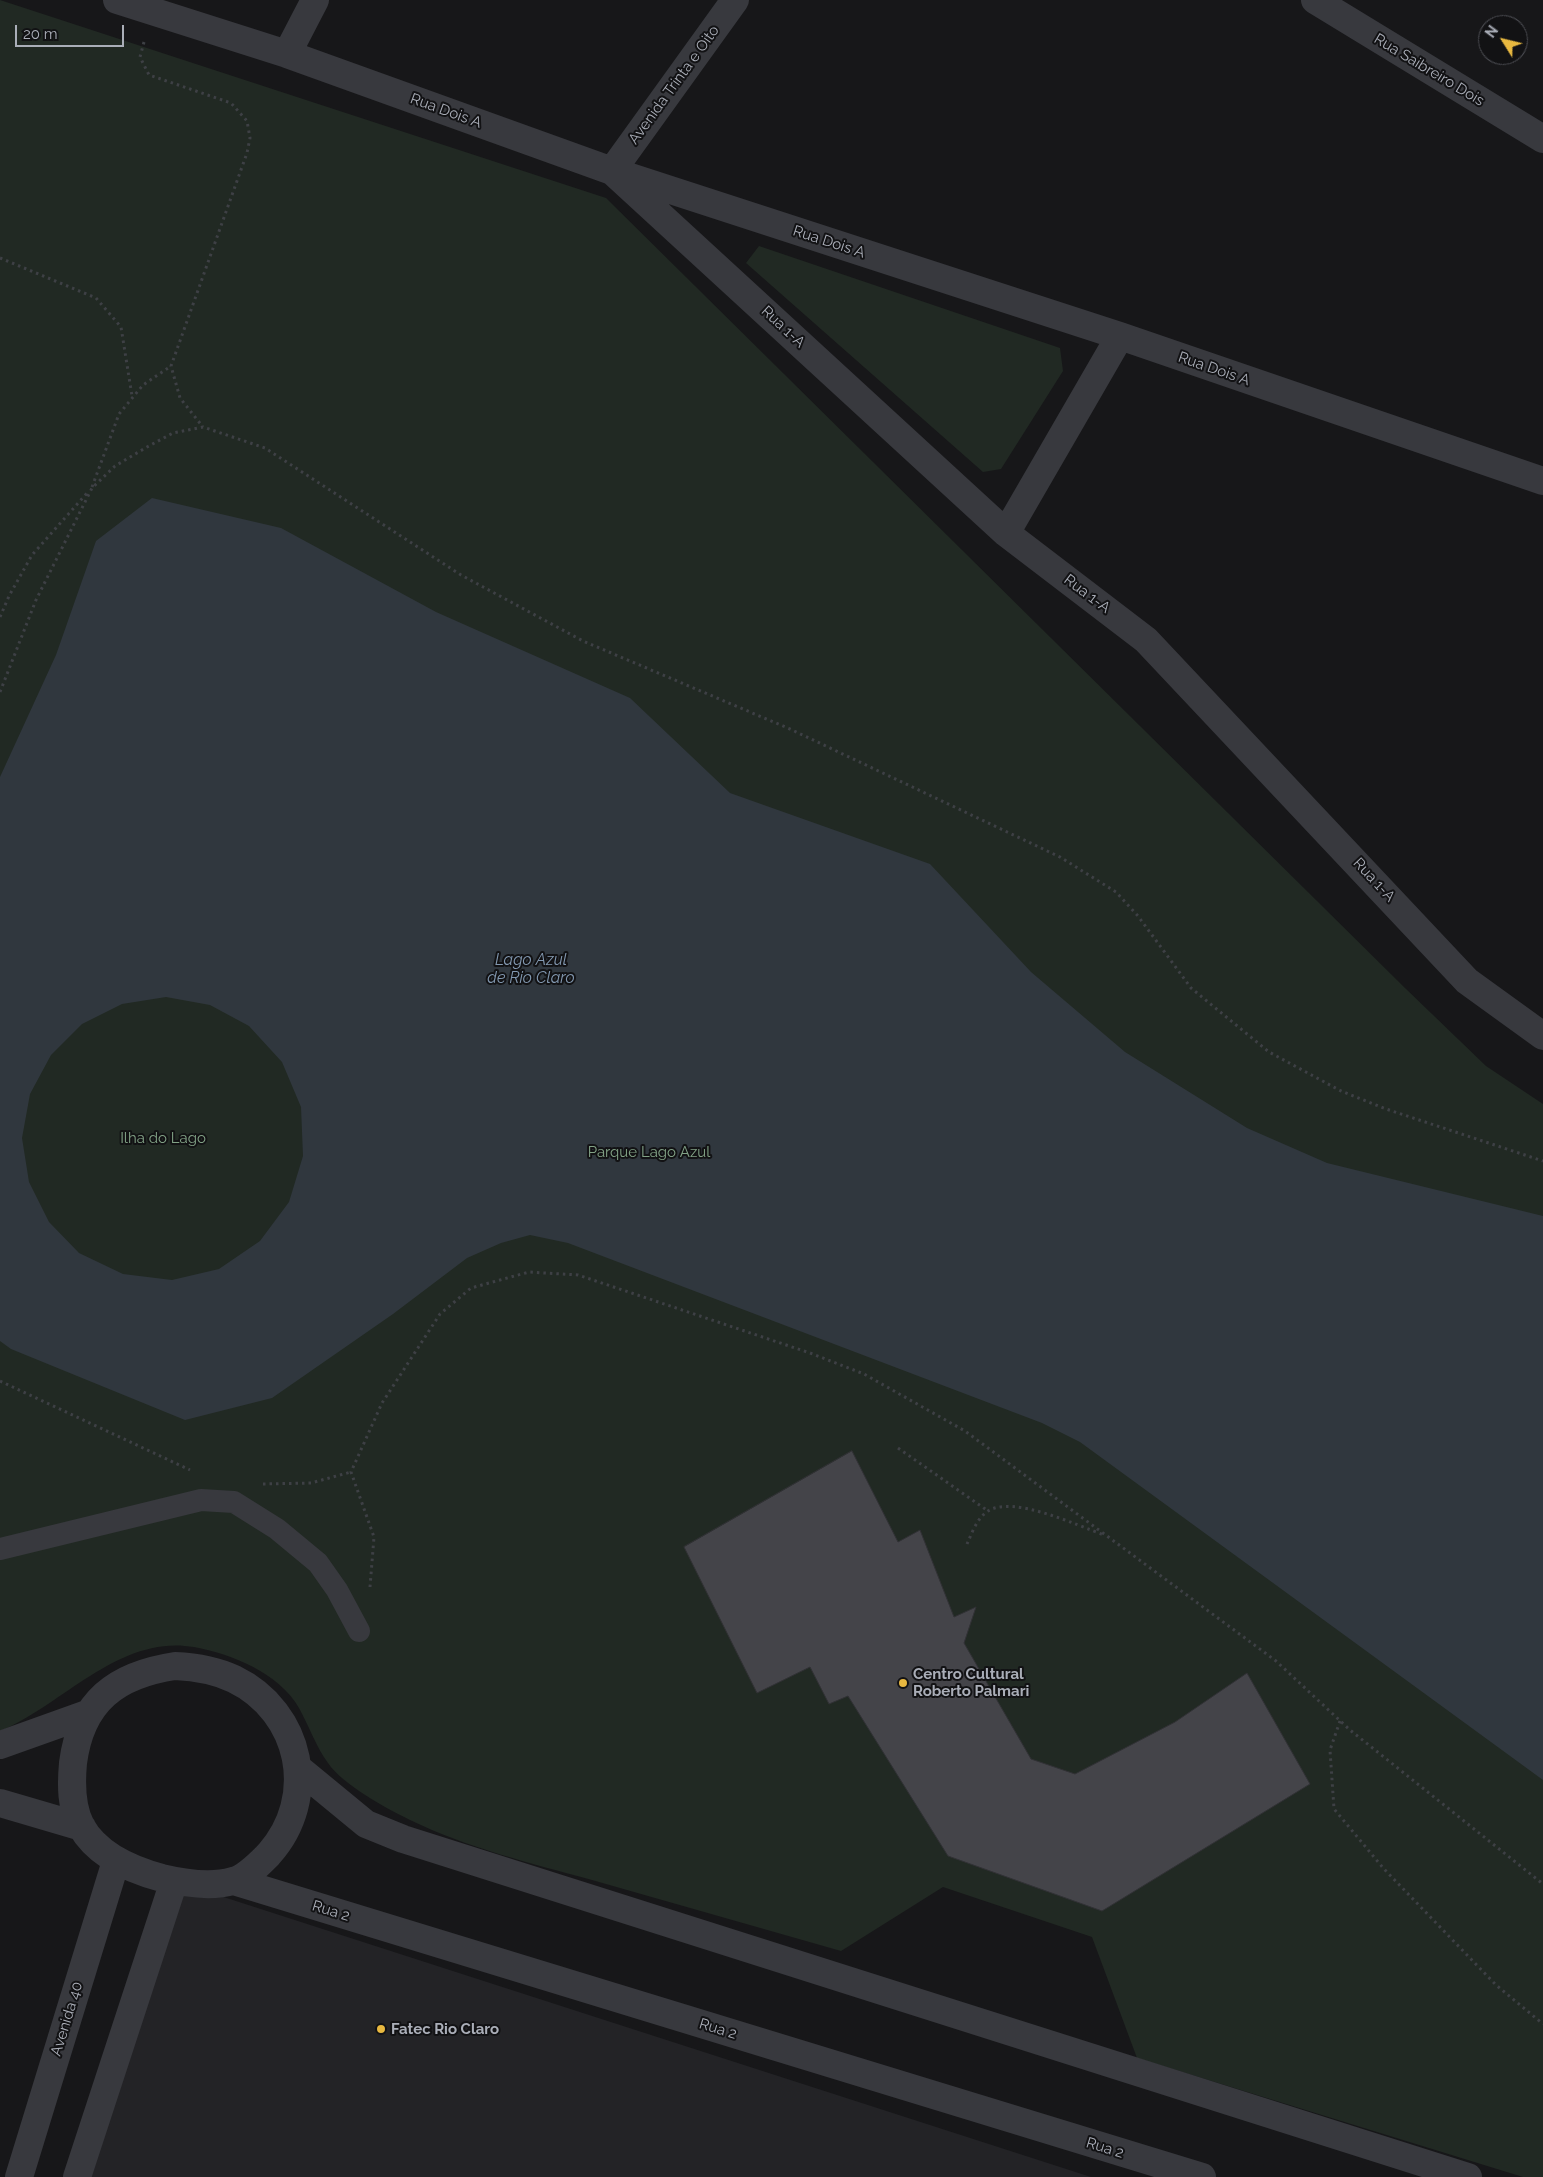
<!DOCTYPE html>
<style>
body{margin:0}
#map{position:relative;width:1543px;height:2177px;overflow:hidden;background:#171719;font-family:Raleway,sans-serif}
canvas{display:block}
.north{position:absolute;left:1478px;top:15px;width:50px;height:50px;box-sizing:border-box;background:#121214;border:1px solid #4f5056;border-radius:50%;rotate:306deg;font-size:14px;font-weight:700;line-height:20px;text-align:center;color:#aaaeb8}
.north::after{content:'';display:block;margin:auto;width:18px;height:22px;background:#e8b840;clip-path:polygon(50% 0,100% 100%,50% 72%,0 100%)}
.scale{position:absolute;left:15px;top:25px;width:109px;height:22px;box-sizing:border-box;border:2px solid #aaaeb8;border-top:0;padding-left:6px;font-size:15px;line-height:18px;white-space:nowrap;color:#aaaeb8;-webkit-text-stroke:4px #121214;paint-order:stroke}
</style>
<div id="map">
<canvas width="1543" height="2177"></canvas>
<div class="north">N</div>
<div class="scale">20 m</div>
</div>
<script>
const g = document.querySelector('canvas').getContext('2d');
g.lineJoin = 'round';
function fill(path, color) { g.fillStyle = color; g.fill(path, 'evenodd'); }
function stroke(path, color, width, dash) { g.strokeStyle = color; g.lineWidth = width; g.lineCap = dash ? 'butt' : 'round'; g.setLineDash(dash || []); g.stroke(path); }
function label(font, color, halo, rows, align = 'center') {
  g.font = font + ' Raleway,sans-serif'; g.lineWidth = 4; g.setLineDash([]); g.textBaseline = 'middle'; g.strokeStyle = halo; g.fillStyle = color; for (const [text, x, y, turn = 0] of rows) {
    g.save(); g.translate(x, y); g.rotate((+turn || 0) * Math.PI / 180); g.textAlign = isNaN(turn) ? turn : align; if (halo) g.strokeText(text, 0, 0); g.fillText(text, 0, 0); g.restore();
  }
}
const built = new Path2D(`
 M174 1881 1091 2177H85Z`);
const green = new Path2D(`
 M0 0 606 198 1405 988 1486 1066 1543 1104V2177H1523L1137 2058 1092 1937 943 1887 841 1951C758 1927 675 1904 592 1880 530 1863 468 1848 410 1820 386 1808 343 1785 328 1763 316 1747 309 1726 299 1708 279 1673 232 1654 194 1647 119 1634 63 1705 0 1731Z
 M759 246 1060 348 1063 371 1001 469 983 472 746 263Z`);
const water = new Path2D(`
 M152 498 281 528 436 612 630 698 730 793 930 864 1031 972 1125 1052 1247 1128 1327 1163 1543 1216V1780L1080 1442 1042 1423 568 1243 530 1235 501 1243 467 1258 393 1314 272 1398 185 1420 11 1349 0 1341V777L56 655 96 541ZM166 997 210 1005 249 1026 282 1062 301 1107 303 1156 289 1202 260 1241 219 1269 172 1280 123 1274 79 1253 49 1222 29 1182 22 1138 30 1094 51 1055 82 1024 122 1004Z`);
const building = new Path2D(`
 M852 1451 898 1542 920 1530 954 1617 976 1607 964 1643 1031 1759 1075 1774 1175 1722 1247 1673 1310 1784 1102 1911 948 1856 848 1696 829 1704 810 1667 757 1693 684 1547Z`);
const path = new Path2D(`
 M144 42 140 57 149 75 231 103 247 121 250 138 247 153 171 366 180 398 203 427
 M0 258 96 298 121 327 132 396
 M92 487 119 414 143 385 171 366
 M0 617 9 596 32 555 88 492
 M0 692 36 600 92 488 115 466 147 447 173 433 203 427 265 448 461 575 583 641 790 729 1060 857 1116 892 1138 916 1191 988 1269 1052 1341 1091 1386 1109 1543 1161
 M0 1381 190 1470
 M898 1448 988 1511
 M263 1484 311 1483 351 1472
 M967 1544C972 1533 977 1518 988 1511 1013 1495 1076 1525 1104 1535
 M370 1587 374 1537 351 1472 382 1403 440 1314 471 1288 529 1272 578 1275 810 1353 864 1374 965 1431 1276 1661 1350 1730 1543 1884
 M1340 1721 1330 1750 1334 1809 1384 1869 1496 1985 1543 2024`);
const lane = new Path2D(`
 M0 1549 201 1500 234 1502 277 1529 318 1563 337 1590 359 1631`);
const street = new Path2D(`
 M117 0 287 54 612 171 1120 336 1543 481
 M735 0 612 171 1006 533 1146 640 1467 981 1543 1036
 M1315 0 1543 139
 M287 54 315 0
 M1006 533 1120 336
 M175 1666C196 1667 215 1670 234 1679 302 1712 319 1798 269 1854 260 1863 246 1878 233 1881 212 1887 183 1883 162 1878 132 1870 97 1855 81 1826 71 1807 71 1785 73 1763 81 1701 116 1675 175 1666Z
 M0 1745 87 1714
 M298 1768 366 1824 403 1839 1468 2177
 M0 1803 82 1827
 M234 1881 1202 2177
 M19 2177 116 1861
 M77 2177 174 1881`);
const markers = [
 [903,1683,5,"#e8b840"],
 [381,2029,5,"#e8b840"]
];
const streetNames = [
 ["Rua Saibreiro Dois",1429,70,31],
 ["Avenida Trinta e Oito",674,85,-54],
 ["Rua Dois A",446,111,20],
 ["Rua Dois A",829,242,18],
 ["Rua 1-A",783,327,43],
 ["Rua Dois A",1214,369,19],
 ["Rua 1-A",1087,594,37],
 ["Rua 1-A",1374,880,47],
 ["Rua 2",331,1911,17],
 ["Avenida 40",67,2019,-73],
 ["Rua 2",718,2029,17],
 ["Rua 2",1105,2148,17]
];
const parkNames = [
 ["Ilha do Lago",163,1138],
 ["Parque Lago Azul",649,1152]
];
const poiNames = [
 ["Centro Cultural",913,1674],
 ["Roberto Palmari",913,1691],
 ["Fatec Rio Claro",391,2029]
];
const waterNames = [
 ["Lago Azul",531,960],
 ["de Rio Claro",531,978]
];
fill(built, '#232326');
fill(green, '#212923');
fill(water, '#30373e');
fill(building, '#444449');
stroke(building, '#313135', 1);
stroke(path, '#3e4045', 3, [2.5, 4]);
stroke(lane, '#38393e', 22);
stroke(street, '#38393e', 28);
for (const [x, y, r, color] of markers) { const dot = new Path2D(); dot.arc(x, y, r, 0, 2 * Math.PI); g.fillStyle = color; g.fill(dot); stroke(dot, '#121214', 2); }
label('15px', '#aaaeb8', '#121214', streetNames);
label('15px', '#82a286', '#121214', parkNames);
label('bold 15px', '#aaaeb8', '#121214', poiNames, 'left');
label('italic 16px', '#8399b1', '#121214', waterNames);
</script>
